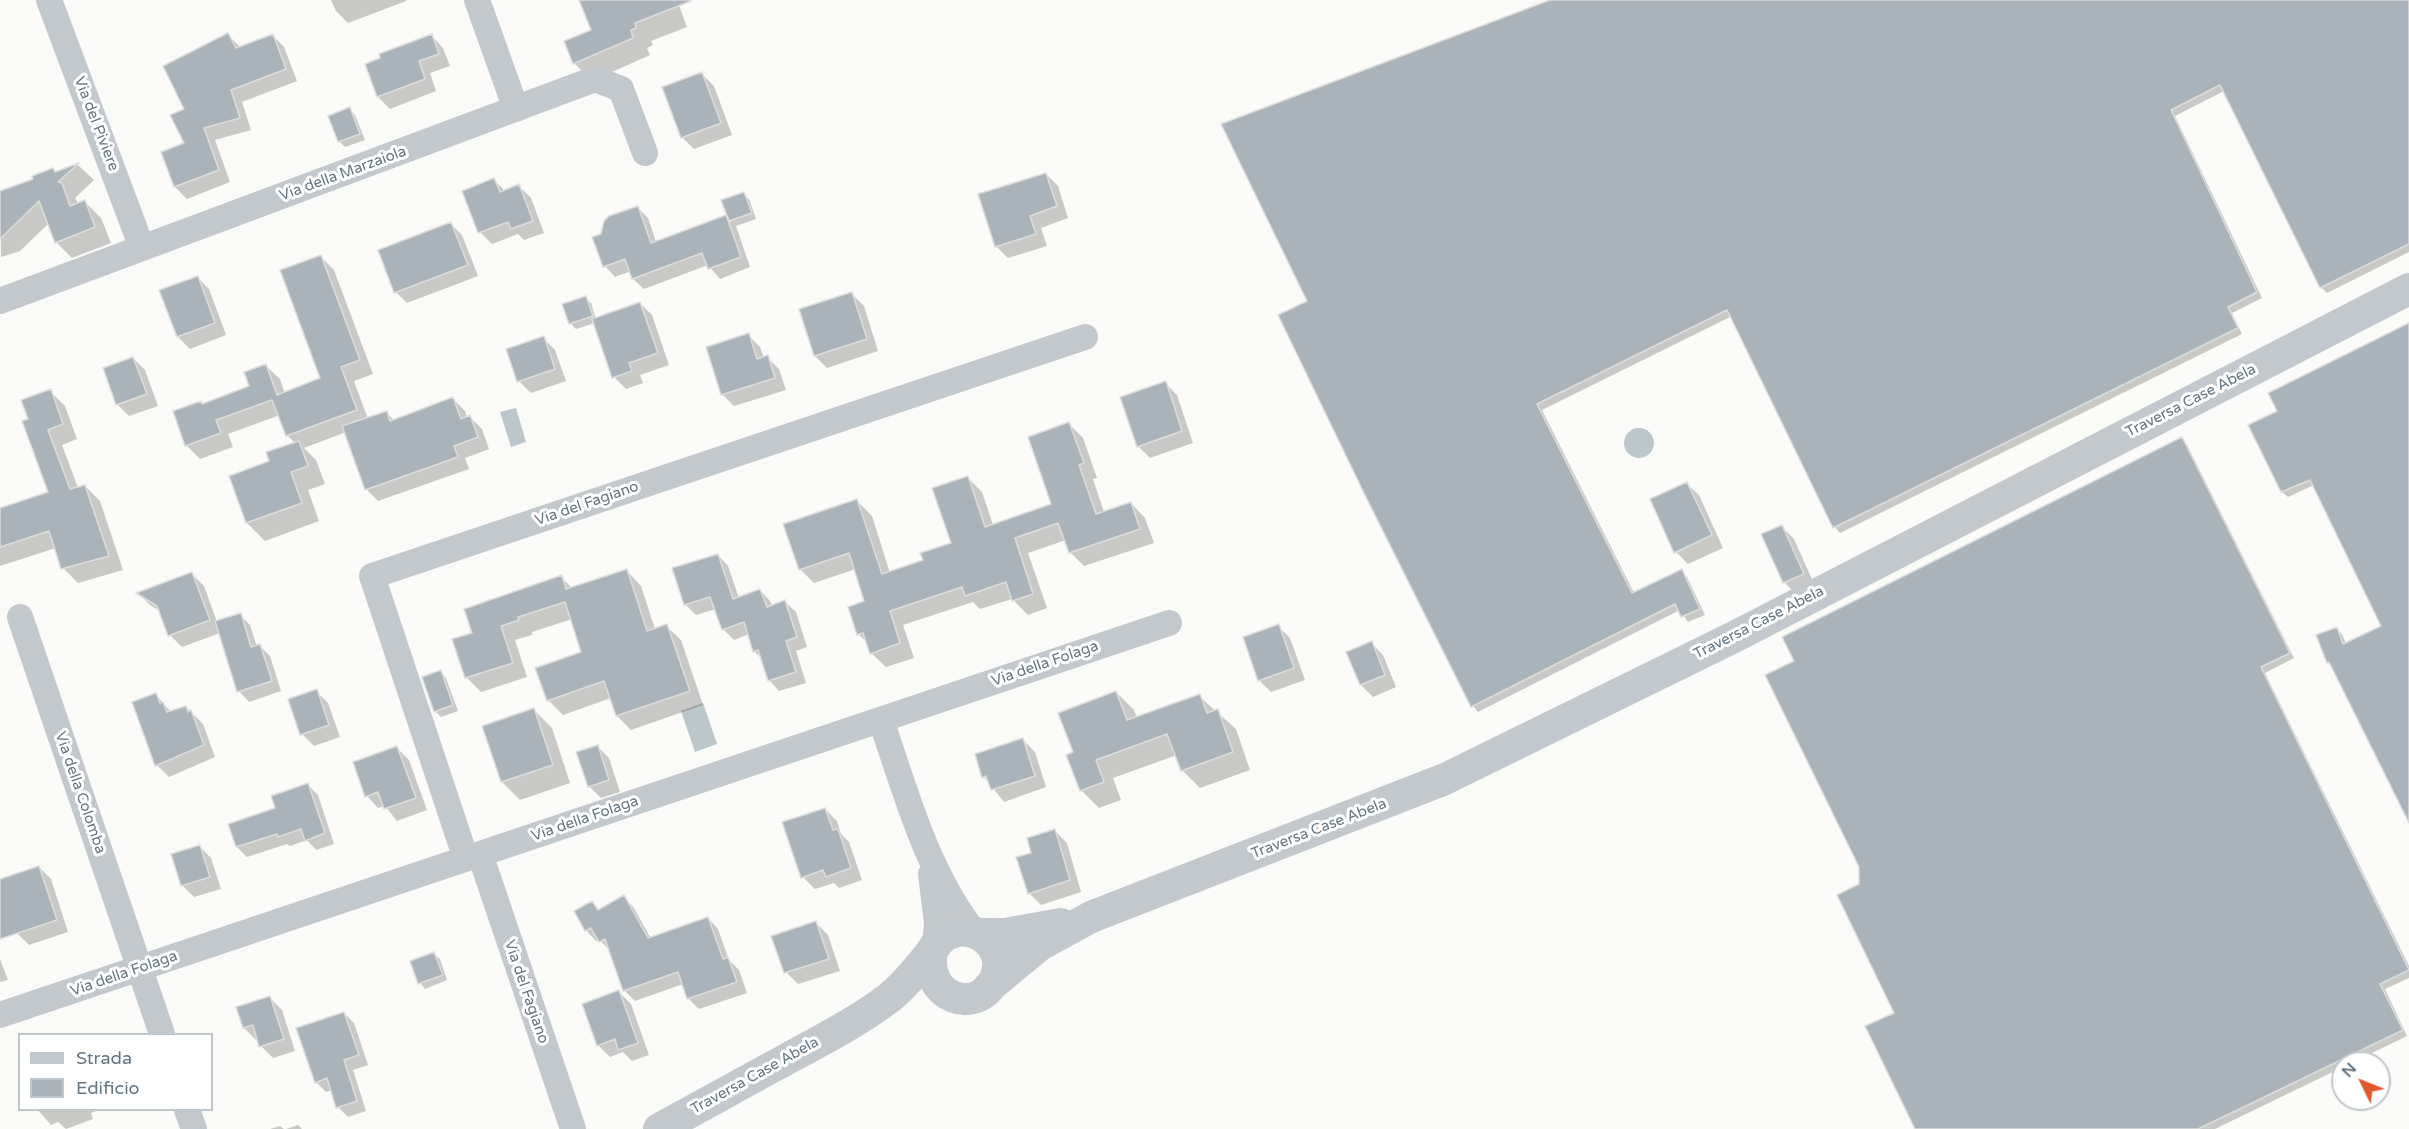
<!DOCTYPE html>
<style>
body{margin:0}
#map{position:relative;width:2409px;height:1129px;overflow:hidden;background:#fafaf8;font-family:"Varela Round",sans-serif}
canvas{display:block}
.legend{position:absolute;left:18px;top:1033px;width:195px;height:78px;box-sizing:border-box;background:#fff;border:2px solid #c1c8cd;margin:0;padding:8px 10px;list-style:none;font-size:18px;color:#657683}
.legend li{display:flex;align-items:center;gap:12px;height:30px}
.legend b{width:30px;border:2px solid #c1c8cd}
.north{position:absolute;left:2331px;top:1051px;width:60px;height:60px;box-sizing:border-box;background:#fff;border:2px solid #c1c8cd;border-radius:50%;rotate:313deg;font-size:16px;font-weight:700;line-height:24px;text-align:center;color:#657683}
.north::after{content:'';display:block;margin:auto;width:21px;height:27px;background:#e4572e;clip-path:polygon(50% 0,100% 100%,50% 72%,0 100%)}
</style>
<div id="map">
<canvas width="2409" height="1129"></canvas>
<ul class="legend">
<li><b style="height:8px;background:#c3c8cc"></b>Strada</li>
<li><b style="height:16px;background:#aab3b9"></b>Edificio</li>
</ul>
<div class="north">N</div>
</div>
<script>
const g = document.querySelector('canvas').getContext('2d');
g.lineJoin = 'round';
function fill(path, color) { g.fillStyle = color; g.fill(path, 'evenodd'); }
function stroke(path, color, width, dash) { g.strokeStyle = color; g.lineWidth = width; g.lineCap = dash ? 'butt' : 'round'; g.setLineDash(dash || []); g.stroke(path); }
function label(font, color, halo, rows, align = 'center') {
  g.font = font + ' "Varela Round",sans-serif'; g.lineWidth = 6; g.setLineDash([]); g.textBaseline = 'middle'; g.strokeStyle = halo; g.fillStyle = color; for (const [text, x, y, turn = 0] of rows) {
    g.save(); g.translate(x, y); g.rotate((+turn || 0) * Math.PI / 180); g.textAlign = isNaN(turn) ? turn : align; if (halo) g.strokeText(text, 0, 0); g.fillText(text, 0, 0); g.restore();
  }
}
const water = new Path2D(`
 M516 408 526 442 511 447 500 412Z
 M1624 443a15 15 0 1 1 30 0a15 15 0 1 1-30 0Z
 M703 703 717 744 695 752 681 711Z`);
const shadow = new Path2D(`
 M331 0H406V1L348 23 336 11Z
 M581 0H677L687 27 651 41 653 45 647 48 650 55 592 81 574 63 593 31Z
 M1558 0H2409V252L2327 293 2321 287 2224 91 2175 116 2262 298 2232 313 2242 334 1840 533 1835 527 1732 316 1542 410 1634 593 1682 571 1687 577 1705 615 1688 622 1680 610 1478 712 1473 706 1280 316 1309 302Z
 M228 35 240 47 272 35 284 47 297 81 242 102 251 130 215 140 230 182 187 199 175 187 163 153 186 144V110Z
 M432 36 443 48 450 66 430 73 436 91 390 109 378 97Z
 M702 74 714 86 732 135 694 149 682 137Z
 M349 109 355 115 365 140 345 147 340 142 330 117Z
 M78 165 94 180 75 198 79 204 84 201 101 218 111 243 72 258 56 242 49 223 20 251 1 257 0 193Z
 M1046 174 1058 186 1068 218 1041 228 1047 246 1008 258 996 246Z
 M494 180 505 191 519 186 531 198 544 233 524 240 518 234 492 244 480 232Z
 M743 194 749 199 756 219 736 226 750 267 720 279 708 265 644 289 633 279 631 271 615 277 605 266 594 238 602 235 637 207 648 218 656 242 725 217 731 223 723 201Z
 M451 224 462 235 478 276 407 303 396 292Z
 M320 256 334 270 373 374 354 381 368 419 386 412 395 421 453 399 465 411 467 418 470 417 482 429 489 449 465 458 469 469 378 501 366 489 346 432 304 448 316 460 325 484 308 490 319 521 265 541 247 523 271 462 295 443 287 435 280 415 228 434 233 447 200 459 186 445 203 405 251 387 266 366 280 379 285 394 322 379Z
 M197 277 209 289 226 335 190 349 178 337Z
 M852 294 864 306 878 351 827 368 815 356Z
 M585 298 591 303 596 319 640 303 652 315 669 365 640 375 643 383 626 389 614 377 595 323 576 329 571 324 564 305Z
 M2409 325V819L2334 667 2328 662 2336 629 2342 634 2346 644 2383 626 2314 485 2288 497 2282 492 2250 426 2279 412Z
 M748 335 760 347 764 358 767 357 779 369 786 390 734 406 722 394Z
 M543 338 555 350 566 381 531 393 519 381Z
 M133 358 145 370 158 406 129 416 117 404Z
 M1165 383 1177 395 1193 443 1150 458 1138 446Z
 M50 391 65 406 77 439 62 445 78 488 85 486 100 501 123 570 78 583 63 568 56 548 0 566V509L50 493 30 420Z
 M1069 424 1083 438 1097 478 1093 479 1104 512 1131 503 1145 518 1154 543 1084 566 1070 552 1066 540 1028 553 1047 608 1028 615 1012 599 980 609 973 602 903 625 914 658 886 667 871 653 869 644 858 634 866 602 856 569 814 583 800 569 857 501 872 516 890 573 925 561 953 543 968 478 982 492 993 525 1053 505Z
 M2181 439 2187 445 2294 658 2265 673 2409 966V978L2385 989 2407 1036 2351 1063H2343V1067L2215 1129H1917L1896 1013 1860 885V866L1796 661Z
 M1687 484 1699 495 1723 548 1688 564 1676 552Z
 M1782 527 1794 539 1815 586 1796 594 1784 582Z
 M718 555 728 566 739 598 760 590 770 601 772 606 785 602 796 612 807 647 796 651 806 683 779 691 769 680 762 659 754 651 749 634 734 640 723 629 716 609 696 615 685 604Z
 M627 571 641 586 655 629 666 626 681 640 703 705 631 730 617 716 611 698 563 715 548 700 583 653 572 619 532 632V635L515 640 527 677 481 692 466 677 474 634 561 577 572 588Z
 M192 574 204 586 217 622 240 615 250 625 257 647 260 646 270 656 281 691 249 702 239 691 220 633 182 647 170 635 160 611 150 605 139 594Z
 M1278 626 1290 638 1305 680 1271 692 1259 680Z
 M1371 643 1383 655 1396 687 1373 697 1361 685Z
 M441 672 446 678 458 711 441 717 435 711Z
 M316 691 328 703 340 737 314 746 302 734Z
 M1116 692 1134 710 1137 718 1199 696 1236 729 1250 770 1200 788 1182 770 1177 755 1113 778 1121 800 1099 808 1081 790 1075 753Z
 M156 695 171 712 186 707 203 724 215 757 169 777 157 765Z
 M534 710 552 728 570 783 520 800 502 782 484 726Z
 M1023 740 1035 752 1046 787 1004 802 984 777Z
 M597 746 609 758 620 792 601 798 589 786Z
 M397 748 409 760 427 810 397 821 385 806 378 808 367 796Z
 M308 785 318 795 334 844 316 850 307 840 290 846 287 844 247 857 237 847 277 809Z
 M825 809 837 821 841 834 849 842 862 880 839 888 834 883 815 889 803 877Z
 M1055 831 1067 843 1081 892 1041 905 1029 893 1033 854Z
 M199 846 211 858 221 889 194 897 182 885Z
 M39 867 51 879 68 932 29 945 17 933 0 881Z
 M624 897 634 908 651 939 708 918 718 929 729 960 739 970 747 993 699 1009 689 999 683 984 635 1001 624 990 611 952 599 939 596 941 586 930 592 903 600 911Z
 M816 923 828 935 840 971 798 984 786 972Z
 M434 954 440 959 447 980 425 989 420 983Z
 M0 959 8 980 0 982Z
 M619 992 631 1004 649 1055 632 1061 623 1052 610 1057 598 1045Z
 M270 998 282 1010 295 1051 273 1058 261 1046 258 1039 256 1040 244 1028Z
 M344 1013 354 1023 368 1065 353 1070 366 1111 348 1117 338 1107 332 1090 326 1092 316 1082Z
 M38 1110H99L91 1113 93 1119 66 1129 58 1122 51 1125Z
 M298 1125 302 1129H286Z
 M280 1126 284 1129H270Z`);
const building = new Path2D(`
 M579 0H690L691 1 635 23 636 28 631 30 633 38 573 64 564 41 591 30Z
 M1550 0H2409V244L2320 288 2220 85 2171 110 2257 292 2228 307 2238 328 1833 528 1727 310 1622 362 1537 404 1632 593 1682 569 1700 609 1681 617 1675 604 1471 707 1364 493 1278 315 1307 301 1221 124Z
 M228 33 236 48 273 34 286 69 231 90 240 118 204 128 219 170 174 187 161 152 184 143 170 115 184 109 163 66Z
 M432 34 439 54 419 61 425 79 377 97 365 64 380 58 379 54Z
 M702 72 721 123 681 138 662 87Z
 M350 107 360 134 338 142 328 116Z
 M79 163 58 182 62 183 70 206 85 200 95 227 55 243 39 201 0 239V191L33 179 32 176 53 168 55 172Z
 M1046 173 1057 206 1030 216 1036 234 995 247 978 194Z
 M494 178 500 192 519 184 533 221 511 229 508 222 478 233 462 191Z
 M744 192 752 213 729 221 721 200Z
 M638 206 651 243 726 215 741 257 708 269 702 253 632 279 625 259 603 267 592 237 601 234 604 221 609 216Z
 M451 222 468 265 394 293 378 250Z
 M321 255 360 360 341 367 357 410 286 436 272 400 216 420 221 433 185 446 173 411 201 401 202 404 249 386 244 372 266 364 277 395 320 378 280 270Z
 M198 276 215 323 177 337 159 290Z
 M852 292 867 339 814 356 799 309Z
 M586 296 593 316 569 324 562 304Z
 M640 302 658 353 629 363 632 371 612 378 592 319Z
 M2409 323V823L2329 662 2327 663 2316 635 2337 627 2343 644 2381 626 2310 480 2281 492 2248 425 2277 411 2268 393Z
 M749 333 757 359 768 355 775 378 721 395 706 347Z
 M544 336 555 369 517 382 506 349Z
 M133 357 147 394 116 405 103 368Z
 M1166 381 1182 431 1137 447 1120 397Z
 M51 389 63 424 48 430 70 489 85 485 109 556 61 569 49 531 0 547V508L48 492 22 421 28 419 21 400Z
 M453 397 461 419 470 415 478 437 454 446 458 457 365 490 342 426 387 411 390 421Z
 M1069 422 1084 463 1079 465 1096 514 1131 502 1140 529 1069 553 1058 523 1015 538 1033 594 1012 601 1006 582 965 596 962 587 890 611 900 643 870 654 863 633 857 635 848 607 864 601 849 553 799 570 783 524 857 499 882 574 923 560 920 553 951 543 932 488 968 476 985 527 1051 504 1028 437Z
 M2182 437 2290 653 2261 667 2409 970 2380 984 2403 1030 2198 1129H1915L1865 1026 1894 1013 1837 895 1859 884V867L1765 675 1794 661 1782 637Z
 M299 441 308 466 291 472 302 503 246 523 229 476 269 461 266 452Z
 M1687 482 1712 535 1674 553 1650 499Z
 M1782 525 1804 574 1783 583 1761 534Z
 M718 554 733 599 760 589 767 607 785 600 797 637 786 641 796 672 768 681 758 650 753 652 744 622 722 630 710 597 684 605 672 568Z
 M627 569 647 631 667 624 690 691 616 716 604 681 547 701 535 668 581 652 565 602 518 617 519 620 501 626 513 663 465 678 452 639 472 633 464 609 562 575 566 589Z
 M192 572 210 620 168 636 157 606 136 593Z
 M241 613 251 647 260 644 272 681 237 692 215 621Z
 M1279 624 1294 668 1258 681 1243 637Z
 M1372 641 1385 675 1360 685 1346 652Z
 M441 670 453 705 434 712 422 677Z
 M317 689 329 725 300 735 288 699Z
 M1116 691 1127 720 1200 694 1207 713 1218 709 1233 752 1181 771 1167 734 1096 760 1104 782 1080 791 1066 755 1073 752 1058 713Z
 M156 693 160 703 163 702 167 712 186 706 188 712 191 710 204 745 155 766 132 702Z
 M534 708 553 765 501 782 482 726Z
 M1023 738 1035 776 991 790 986 776 982 778 975 754Z
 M598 745 609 780 588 787 576 752Z
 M397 746 416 798 384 809 378 792 365 797 353 762Z
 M308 783 325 833 305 841 301 829 278 837 277 834 236 847 228 824 275 808 271 796Z
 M825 808 833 830 838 829 851 868 826 877 823 870 801 878 782 822Z
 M1055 829 1070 880 1028 894 1016 857 1031 853 1027 838Z
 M200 845 210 877 181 886 171 854Z
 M39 866 57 920 0 939V879Z
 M624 895 648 938 708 917 723 959 728 957 737 982 687 999 678 972 623 991 605 939 599 942 591 928 585 931 574 911 592 901 598 910Z
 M816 921 829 959 784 973 771 936Z
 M434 952 443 975 418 984 410 961Z
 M619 990 638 1043 618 1050 615 1039 597 1046 582 1004Z
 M270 996 284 1039 259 1047 253 1025 243 1028 236 1007Z
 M344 1012 359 1055 344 1060 357 1101 336 1108 327 1078 315 1083 296 1028Z`);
const minor = new Path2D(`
 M49 0 142 248
 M477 0 516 109
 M0 301 595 79 621 89 645 153
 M20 617 162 1034
 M881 720C906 793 926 869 973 931
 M480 854 573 1129
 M466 859 372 576 1085 337
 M931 874 937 923 935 945
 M0 1015 1169 623
 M187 1110 194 1129`);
const tertiary = new Path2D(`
 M981 934H1005L1061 924
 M989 987 1040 945 1091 917 1445 779 1734 637 2409 289
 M659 1129C702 1106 744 1082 787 1059 822 1040 857 1022 889 998 904 986 917 970 929 955 936 946 939 937 951 933 979 922 1008 951 995 979 976 1017 923 997 932 952`);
const streetNames = [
 ["Via del Piviere",96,124,69],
 ["Via della Marzaiola",343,174,-20],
 ["Traversa Case Abela",2191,401,-27],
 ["Via del Fagiano",587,504,-19],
 ["Traversa Case Abela",1759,623,-27],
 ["Via della Folaga",1045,664,-19],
 ["Via della Colomba",80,793,71],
 ["Via della Folaga",585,819,-19],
 ["Traversa Case Abela",1319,829,-21],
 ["Via della Folaga",124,974,-19],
 ["Via del Fagiano",526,992,71],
 ["Traversa Case Abela",755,1076,-29]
];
fill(water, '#bbc7cb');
fill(shadow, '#0003');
fill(building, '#aab3b9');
stroke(building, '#dcdcda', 1.5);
stroke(minor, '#c3c8cc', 26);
stroke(tertiary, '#c3c8cc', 32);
label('15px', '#657683', '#fff', streetNames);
</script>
